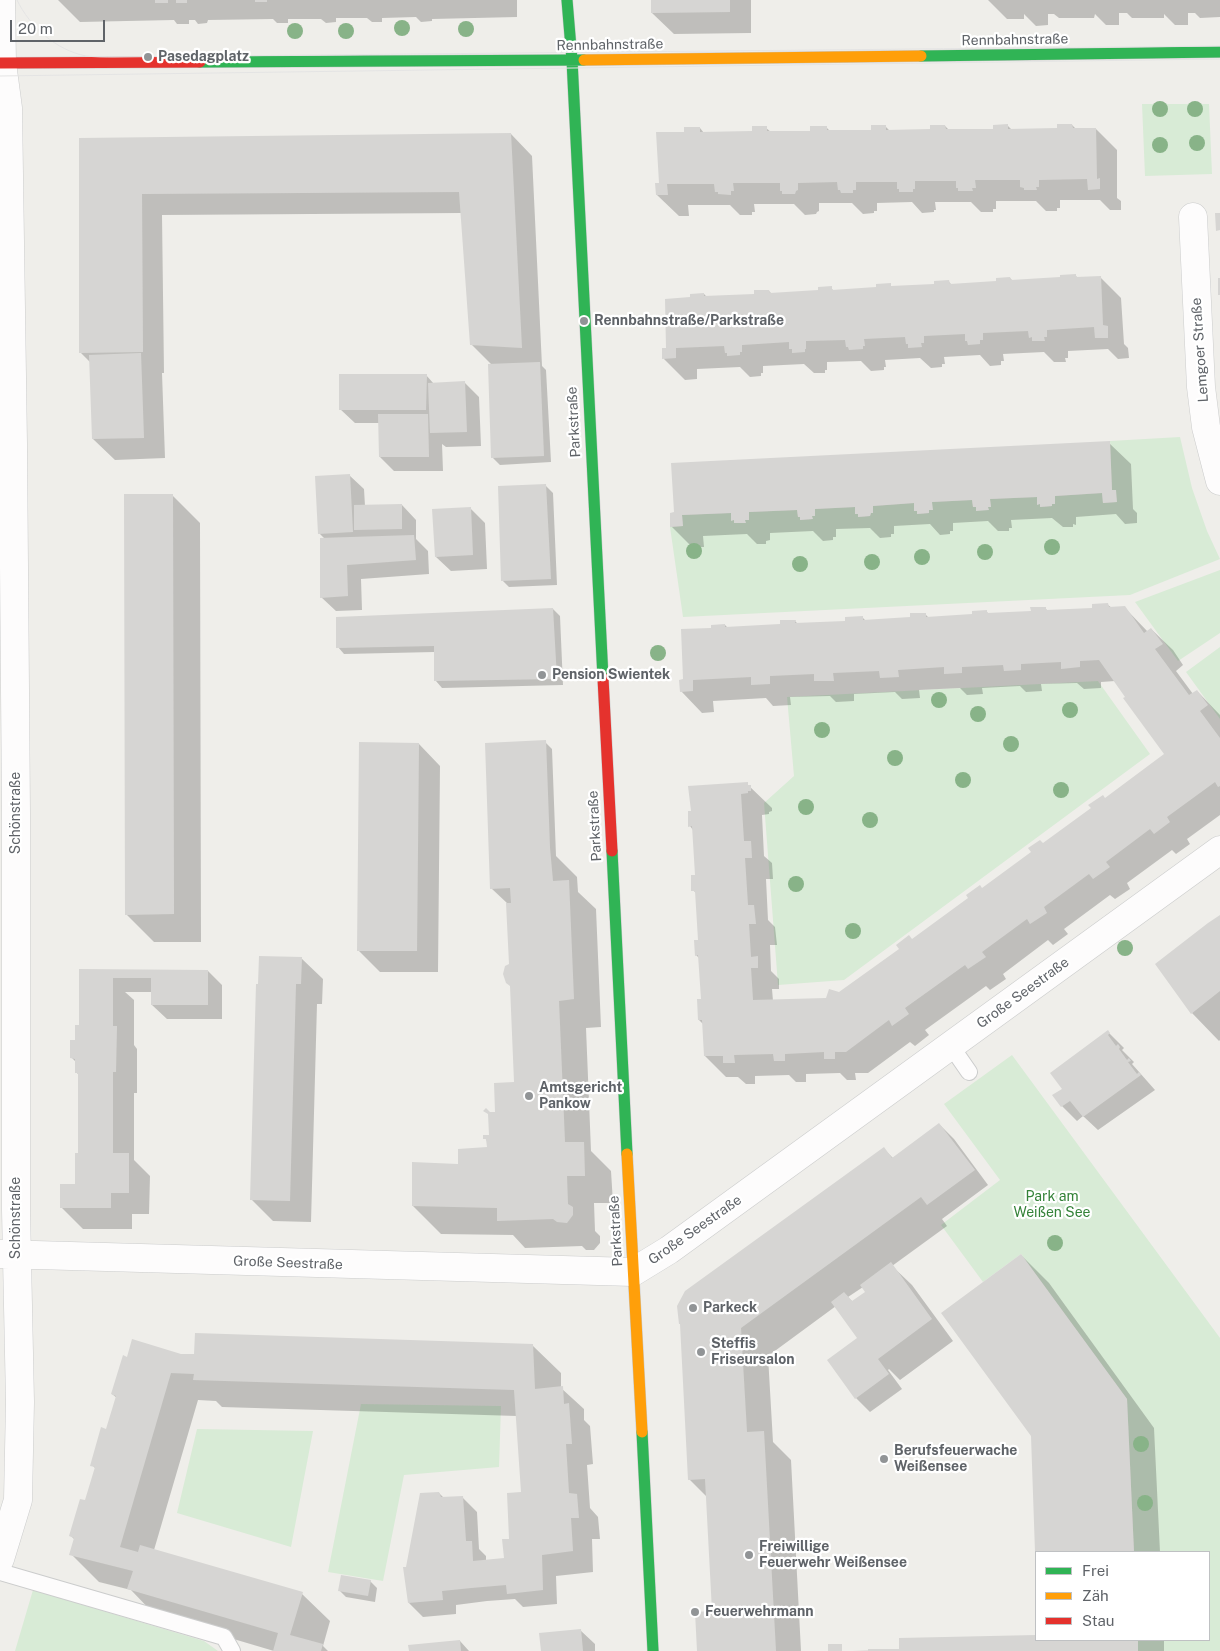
<!DOCTYPE html>
<meta charset="utf-8">
<style>
body{margin:0}
#map{position:relative;width:1220px;height:1651px;overflow:hidden;background:#efeeea;font-family:"Public Sans",sans-serif}
canvas{display:block}
.legend{position:absolute;left:1035px;top:1551px;width:175px;height:90px;box-sizing:border-box;background:#fff;border:1px solid #bfc1c3;margin:0;padding:6px 9px;list-style:none;font-size:15px;color:#5f6368}
.legend li{display:flex;align-items:center;gap:10px;height:25px}
.legend b{width:25px;border:1px solid #bfc1c3}
.scale{position:absolute;left:10px;top:20px;width:95px;height:22px;box-sizing:border-box;border:2px solid #5f6368;border-top:0;padding-left:6px;font-size:15px;line-height:18px;white-space:nowrap;color:#5f6368;-webkit-text-stroke:4px #fff;paint-order:stroke}
</style>
<div id="map">
<canvas width="1220" height="1651"></canvas>
<ul class="legend">
<li><b style="height:6px;background:#30b455"></b>Frei</li>
<li><b style="height:6px;background:#ff9f0a"></b>Zäh</li>
<li><b style="height:6px;background:#e5322d"></b>Stau</li>
</ul>
<div class="scale">20 m</div>
</div>
<script>
const g = document.querySelector('canvas').getContext('2d');
g.lineJoin = 'round';
function fill(path, color) { g.fillStyle = color; g.fill(path, 'evenodd'); }
function stroke(path, color, width, dash) { g.strokeStyle = color; g.lineWidth = width; g.lineCap = dash ? 'butt' : 'round'; g.setLineDash(dash || []); g.stroke(path); }
function label(font, color, halo, rows, align = 'center') {
  g.font = font + ' "Public Sans",sans-serif'; g.lineWidth = 4.5; g.setLineDash([]); g.textBaseline = 'middle'; g.strokeStyle = halo; g.fillStyle = color; for (const [text, x, y, turn = 0] of rows) {
    g.save(); g.translate(x, y); g.rotate((+turn || 0) * Math.PI / 180); g.textAlign = isNaN(turn) ? turn : align; if (halo) g.strokeText(text, 0, 0); g.fillText(text, 0, 0); g.restore();
  }
}
const green = new Path2D(`
 M1142 104H1209L1212 174 1145 176Z
 M1180 437 1192 488 1207 531 1220 559 1130 595 683 617 670 527 683 526 682 515 731 513V520H734V523H745V520L749 519V512L797 510 798 517H800V520L812 519V516H815V509L855 507V514H858V517L870 516 871 513H873V506L914 503V511H917V514L929 513V510H932V502L972 500 973 507H976V510H988V507H991L990 499 1037 497V504H1040L1041 507 1052 506V504H1055V496L1102 493 1103 503 1116 502 1112 490 1110 441Z
 M1220 570V633L1178 661 1135 602Z
 M1220 647V719L1186 672Z
 M1098 681 1150 754 844 980 778 985 764 803 794 776 787 697Z
 M1012 1055 1220 1338V1651H1138V1640H1209V1552H1134L1127 1399 1021 1254 983 1282 941 1225 1000 1180 944 1104Z
 M361 1404 501 1406 499 1467 404 1475 383 1581 328 1572Z
 M197 1429 313 1431 291 1547 177 1513Z
 M33 1590 204 1641 218 1651H15Z`);
const shadow = new Path2D(`
 M58 0H517V17L432 19V21L421 22 416 17 382 18V22H372L367 18H336V22L326 23 321 19H288V23H277L273 19 208 20 207 23 198 24 195 20H189V24H177L174 20 80 22Z
 M652 0H751V33L674 34 652 13Z
 M988 0H1220V17L1200 18 1195 13H1188V25H1175L1164 14V18H1132L1127 13H1119V25H1106L1095 14 1094 18H1059L1054 14H1048V25L1036 26 1024 14V19H1007Z
 M1072 125 1076 129H1096L1117 150V198L1121 201V210H1110L1100 200H1060V208H1057V211H1046L1036 201H996V209H993V212H981L971 202H935L936 210H934V212L922 213 912 202 877 203V211H874V213L863 214 852 203H819V211L817 212 816 214 805 215 794 204H754L755 212H752V215H740L730 205H688L689 216H679L657 195 660 184 686 133 700 128 704 133 753 132 766 128 771 132H812L826 127 831 132 872 131 885 126 890 131H932L945 126 949 130H994L1008 126 1012 130 1058 129Z
 M511 134 532 156 542 366 546 370 551 462 500 465 493 458 492 365 471 344 462 213 162 215 164 373H162L165 458 115 460 93 439 91 363 81 353V140Z
 M1075 275 1078 278 1100 277 1121 298 1124 344 1128 348 1129 358 1118 359 1108 349 1068 351V358H1065L1066 362H1054L1044 352 1003 354 1004 361H1001V365L990 366 980 355 944 357 945 364H942V367L931 368 920 358 885 360 886 367H884V370L871 371 861 361 827 362V370H825V373H814L804 364 763 366V373H761V376L750 377 740 367 697 369V379L685 380 664 359 691 298 704 294 707 297 756 295 769 291 772 294 819 292 831 288 834 291 877 289 890 285 893 288 935 285 949 282 952 285 998 282 1010 278 1013 281 1062 278Z
 M426 375 434 384 465 383 479 397 481 446 446 447 442 444 443 471H394L380 457V423H355L340 409Z
 M1109 443 1131 464 1133 509 1137 513V523L1125 524 1116 514 1076 517V525L1073 524V527H1063L1052 518 1011 520 1012 528H1009V531H998L988 521 953 523V531H950V534L940 535 930 524 894 526V534H891V537L880 538 870 528 836 529V537H833V540L823 541 813 531 770 533V540L766 541V544H757L747 534 703 536 704 547H692L671 526V514Z
 M349 475 364 489 365 506 402 505 416 520V539L428 551 429 574 361 579 362 610 336 611 321 597 325 539 319 533Z
 M546 486 553 493 557 585 509 587 502 580Z
 M172 495 200 523 201 942H154L126 914Z
 M470 508 485 523 487 569 451 571 436 557Z
 M1108 605 1112 608 1124 607 1148 632 1151 629 1173 650 1183 665 1176 671 1193 694 1197 691 1220 715V815L1187 839 1190 844 1176 854 1172 850 1127 883 1130 889 1115 899 1110 895 1064 929 1068 934 1053 945 1048 940 1003 974 1006 979 990 990 986 986 925 1030 929 1035 915 1046 910 1042 868 1073H855L856 1080H847L840 1073 806 1074V1082H796L789 1075 755 1076V1084H746L738 1077H726L705 1056 703 1024 699 1020 702 1000 700 959 696 955 699 941 697 894 693 890 696 876 693 830 690 826 693 812 747 784 772 808V811L769 812V814L762 815 764 856 772 863 773 879H766L768 920 775 927 777 945H770L771 971 779 979V989H772L773 1001 827 999 839 994 1166 755 1115 681 1101 682V688L1084 689 1077 683 1041 684 1042 691 1026 692 1020 686 982 688 983 694 967 695 960 688 919 690 920 698 902 699 895 692 854 694V701L836 702 830 696 790 697 791 705 773 706 766 698 713 701 714 712 702 713 681 691 684 680 713 629 725 625 728 628 782 625 795 621 798 624 846 622 862 617 866 621 912 618 925 614 929 618 973 615 986 611 989 614 1032 612 1045 608 1048 611 1093 609Z
 M553 609 560 616 563 685 442 688 436 681 435 652 344 654 338 647Z
 M545 742 552 749 556 856 577 877 578 892 596 909 601 1027 586 1028 591 1151 611 1171 613 1203H594L595 1231 600 1236V1243L594 1250H586L582 1246 525 1248 513 1235 441 1234 413 1206 459 1165 488 1149 487 1141 485 1138 490 1136V1114H496L515 1083 508 904 491 888Z
 M419 744 440 766 438 972H380L358 950Z
 M1220 916V1040L1219 1041 1192 1013Z
 M301 958 323 979 322 1004H317L311 1222 273 1221 252 1200Z
 M81 970 208 971 222 985V1019H167L152 1005 153 992H125L134 1000V1045L137 1049V1093H134V1160L150 1176 149 1214H132V1229H83L61 1207 76 1186 79 1154V1075L77 1073V1063L72 1058 80 1027Z
 M1108 1032 1124 1048 1122 1050 1134 1062 1132 1064 1155 1090 1098 1130 1083 1116 1077 1121 1062 1106 1054 1095 1063 1089Z
 M939 1124 954 1139 988 1185 942 1219 947 1226 892 1266 912 1285 953 1341 900 1380 889 1369 888 1370 902 1389 870 1412 856 1398 859 1338 836 1306 768 1356 773 1442 791 1460 801 1651H698L713 1613 707 1497 689 1479 681 1325 884 1149 893 1158ZM863 1287 866 1292 853 1302 848 1297Z
 M1021 1255 1049 1283 1154 1428 1160 1552H1036V1557L1032 1436Z
 M533 1346 561 1373V1388L584 1409V1420L590 1426 593 1464 587 1465 590 1508 598 1517 600 1539H592L593 1572 556 1576 557 1604 523 1607 515 1599 487 1601 456 1605V1614L423 1617 409 1603 407 1568 439 1493 444 1498H463L477 1512 479 1549 486 1556V1561L507 1559 522 1493 517 1416 222 1407 216 1401 198 1400 154 1550 302 1594 330 1621 323 1646 328 1651H274L156 1616 131 1590 99 1582 71 1554 75 1540 71 1536 86 1502 96 1469 92 1465 107 1430 117 1398 112 1394 128 1359 181 1355Z
 M370 1581 377 1588 375 1602 346 1597 340 1591Z
 M580 1630 595 1644V1651H542Z
 M1036 1636V1640H1164V1651H852L902 1650 900 1640Z
 M460 1641 469 1651H410Z`);
const building = new Path2D(`
 M155 0H168V3H155Z
 M176 0H187V3H176Z
 M255 0H267V2H255Z
 M651 0H730V12L651 13Z
 M1008 124V129L1057 128V124H1072L1073 128H1096L1097 179 1100 178V189L1088 190 1087 179 1039 180V187H1036L1037 190H1024V188L1020 187V180H975L976 188H972L973 191H958V188H956V181H915V189H913V192H899V189H897V182H856V190H853V193H841L840 190H838L837 182 798 183V190L796 191 795 194H782V191H780V183H733L734 191H731V195L718 194V192H715L714 184H667L668 195H656L655 183H659L656 132H684V127H700V132L752 131V126H767V131H810V126H827V130H871V125H886V130L930 129V125H945L946 129H993V125Z
 M511 133 522 348 470 345 459 192 142 194 143 352 79 353V138Z
 M1215 213H1220V230L1216 231Z
 M1076 274V277L1101 276 1103 325 1108 326V338H1095L1094 327 1047 330V337H1044L1045 341H1032V337L1029 338 1028 331 983 333V340H980V344L968 345 967 341H965V334L924 336V343H921L922 347 908 348V344H906L905 337 864 339 865 346H863V349L849 350 848 347H846L845 340 806 341V349H805V352L792 353V349H789V342L742 345V352H740V355L727 356V353H725L724 346 676 348V358L662 359V348H666L665 299 690 297V294L704 293V296L754 294V290H769L770 293 818 290V287L832 286V290L876 287V284L891 283V286L934 284V281L949 280 950 284 996 281V278L1010 277 1011 280 1060 277V275Z
 M1218 278H1220V295H1218Z
 M141 353 144 438 92 439 89 355Z
 M540 362 544 456 491 458 488 364Z
 M339 374H427L426 410H339Z
 M465 381 467 432 430 433 428 383Z
 M378 414H428L429 457H379Z
 M1110 441 1112 490H1116L1117 502 1103 503 1102 493 1055 496V504H1052V506L1040 507V504L1037 505V497L990 499 991 507H988L989 510 976 511V507H973L972 500 932 502 933 510H929V513L917 514V511H914V503L873 506V513H871L870 516 858 517V514H855V507L815 509V516H812L813 519 800 520V517H798L797 510 749 512V520H745L746 523H734V520L731 521V513L682 515 683 526 670 527V513L674 512 671 463Z
 M350 474 353 532 318 534 315 476Z
 M546 484 551 579 501 581 498 486Z
 M124 494H173L174 914 125 915Z
 M402 504V529L354 530V505Z
 M471 507 473 555 435 557 432 509Z
 M414 535 416 560 347 565 348 596 320 598V538Z
 M1108 603 1109 607 1125 606 1144 633 1151 628 1163 644 1155 649 1189 695 1197 690 1208 705 1200 711 1220 738V786L1218 787 1215 782 1167 817 1170 822 1154 834 1150 829 1106 862 1110 867 1093 879 1089 874 1044 907 1047 913 1030 924 1027 919 982 952 986 957 968 969 965 965 905 1008 909 1014 892 1026 889 1020 846 1052H835V1059H824V1052L785 1054V1061H774L773 1054 734 1055 735 1063H723V1056H704L702 1020H698L697 999H701L698 955 695 956 694 940H698L695 891H691V875H695L692 826 688 827V811H691L688 786 748 782V785H751V791H748V793L741 794 744 841H751L752 858H745L748 905H754L756 924H749L751 957 758 956V968H751L753 1000 826 998 829 989 839 992 899 949 896 945 909 935 912 939 968 898 966 895 980 885 982 888 1031 852 1028 848 1040 840 1043 843 1091 808 1088 805 1103 795 1105 798 1164 754 1123 698 1125 697 1099 660 1080 661V667L1061 669V662L1021 664V670L1004 671 1003 665 962 667V673L944 674V667L898 670 899 677 880 678 879 671 833 673 834 681H814V674L770 676V684L751 685V677L693 680V691L680 692 679 680 683 679 681 629 711 628V625L725 624V627L780 624V620H796L795 623 845 621V617L863 616V620L910 617V613H926V617L972 614V611L987 610V613L1031 611 1030 607H1046V610L1092 608V604Z
 M553 608 557 679 434 681V646L336 648V617Z
 M546 740 550 848 553 881 569 880 574 999 559 1001 565 1142H584L585 1176H567L568 1204 573 1207V1215L567 1223 557 1222 553 1219 497 1221V1208L412 1206V1162L458 1164V1149L487 1147 486 1139H483V1135H489L488 1114 483 1111 486 1108 490 1112H495L494 1083 514 1082 510 986 506 983 503 974 505 966 509 964 506 903H511L510 888 490 889 485 743Z
 M359 742 419 743 417 951H357Z
 M1220 915V991L1191 1014 1155 964 1208 923Z
 M259 956 302 957 301 984H296L290 1201 250 1200 256 984H258Z
 M79 969 208 970V1005H151V978H113V1026H117L116 1072H113V1153H129V1193H111V1208H60V1184H75V1153H78V1073H75V1059L70 1058V1040H75V1025H79Z
 M1108 1030 1110 1033 1108 1035 1116 1046 1118 1044 1120 1047 1119 1049 1127 1060 1129 1058 1131 1061 1128 1062 1137 1074 1139 1072 1141 1075 1083 1117 1070 1101 1061 1107 1052 1095 1062 1089 1050 1073Z
 M939 1123 975 1170 927 1205 921 1197 741 1328 747 1432 764 1431 776 1651H697L695 1612 712 1611 705 1479 688 1480 680 1324H679L677 1306 685 1291 884 1147 892 1158Z
 M1021 1254 1127 1399 1134 1552H1035L1031 1436 941 1313Z
 M891 1262 932 1319 878 1359 889 1374 855 1399 827 1360 857 1338 831 1302 844 1292 852 1301 865 1292 860 1285Z
 M195 1333 533 1344 535 1389 563 1386 564 1404 569 1403 572 1444H566L569 1493 577 1494 579 1518H571L573 1551 542 1555 543 1590 507 1594 506 1585 471 1588 442 1591 443 1600 408 1603 403 1567H406L420 1493 439 1492 441 1497 463 1496 466 1541H472L473 1561 504 1558 502 1539H509L507 1493 521 1492 514 1390 193 1380 194 1374 171 1373 120 1547 138 1552 140 1545 303 1592 290 1635 323 1644 321 1651H273L278 1633 127 1589 133 1571 69 1555 74 1538 69 1536 80 1499 85 1500 95 1467 90 1466 101 1427 106 1429 116 1396 111 1394 123 1355 127 1357 132 1339 181 1354H194Z
 M341 1575 371 1580 368 1596 338 1591Z
 M581 1629 583 1651H541L539 1633Z
 M1036 1635V1640H1138V1651H868V1649H899V1638Z
 M460 1640 461 1651H409L408 1645Z
 M828 1644H842V1651H828Z`);
const lane = new Path2D(`
 M951 1046 969 1072
 M0 1572 224 1637 232 1651`);
const street = new Path2D(`
 M1193 217 1201 387 1206 427 1220 481
 M0 1254 633 1272 669 1250 1220 850
 M0 1559 18 1500 20 1402 16 1210V813L13 444 8 108 2 63 1 0`);
const fast = new Path2D(`
 M567 0 572 60 603 678
 M921 56 1220 52
 M200 62 584 60
 M612 851 627 1154
 M642 1432 653 1651`);
const slow = new Path2D(`
 M584 60 921 56
 M627 1154 642 1432`);
const jam = new Path2D(`
 M0 63 200 62
 M603 678 612 851`);
const tram = new Path2D(`
 M17 0C30 27 56 50 86 56 95 57 105 57 114 57L1220 46
 M0 76 1220 59`);
const trees = [
 [402,28],
 [466,29],
 [295,31],
 [346,31],
 [1160,109],
 [1195,109],
 [1197,143],
 [1160,145],
 [1052,547],
 [694,551],
 [985,552],
 [922,557],
 [872,562],
 [800,564],
 [658,653],
 [939,700],
 [1070,710],
 [978,714],
 [822,730],
 [1011,744],
 [895,758],
 [963,780],
 [1061,790],
 [806,807],
 [870,820],
 [796,884],
 [853,931],
 [1125,948],
 [1055,1243],
 [1141,1444],
 [1145,1503]
];
const markers = [
 [148,57,5,"#919496"],
 [584,321,5,"#919496"],
 [542,675,5,"#919496"],
 [529,1096,5,"#919496"],
 [693,1308,5,"#919496"],
 [701,1352,5,"#919496"],
 [884,1459,5,"#919496"],
 [749,1555,5,"#919496"],
 [695,1612,5,"#919496"]
];
const streetNames = [
 ["Rennbahnstraße",1015,40,-1],
 ["Rennbahnstraße",610,45,-1],
 ["Lemgoer Straße",1200,350,-94],
 ["Parkstraße",574,422,-93],
 ["Schönstraße",16,813,-90],
 ["Parkstraße",595,826,-93],
 ["Große Seestraße",1023,993,-36],
 ["Schönstraße",16,1218,-90],
 ["Große Seestraße",695,1230,-35],
 ["Parkstraße",616,1231,-93],
 ["Große Seestraße",288,1263,2]
];
const poiNames = [
 ["Pasedagplatz",158,57],
 ["Rennbahnstraße/Parkstraße",594,321],
 ["Pension Swientek",552,675],
 ["Amtsgericht",539,1088],
 ["Pankow",539,1104],
 ["Parkeck",703,1308],
 ["Steffis",711,1344],
 ["Friseursalon",711,1360],
 ["Berufsfeuerwache",894,1451],
 ["Weißensee",894,1467],
 ["Freiwillige",759,1547],
 ["Feuerwehr Weißensee",759,1563],
 ["Feuerwehrmann",705,1612]
];
const parkNames = [
 ["Park am",1052,1197],
 ["Weißen See",1052,1213]
];
fill(green, '#d8ebd6');
fill(shadow, '#0003');
fill(building, '#d6d5d3');
stroke(lane, '#cbcccc', 18);
stroke(street, '#cbcccc', 29);
stroke(fast, '#cacacb', 12);
stroke(slow, '#cacacb', 12);
stroke(jam, '#cacacb', 12);
stroke(lane, '#fdfcfc', 16);
stroke(street, '#fdfcfc', 28);
stroke(fast, '#30b455', 11);
stroke(slow, '#ff9f0a', 11);
stroke(jam, '#e5322d', 11);
stroke(tram, '#e4e4e4', 1);
g.fillStyle = '#88b388';
for (const [x, y] of trees) { g.beginPath(); g.arc(x, y, 8, 0, 2 * Math.PI); g.fill(); }
for (const [x, y, r, color] of markers) { const dot = new Path2D(); dot.arc(x, y, r, 0, 2 * Math.PI); g.fillStyle = color; g.fill(dot); stroke(dot, '#fff', 2); }
label('14px', '#5f6368', '#fff', streetNames);
label('bold 14px', '#5f6368', '#fff', poiNames, 'left');
label('14px', '#348238', '#fff', parkNames);
</script>
